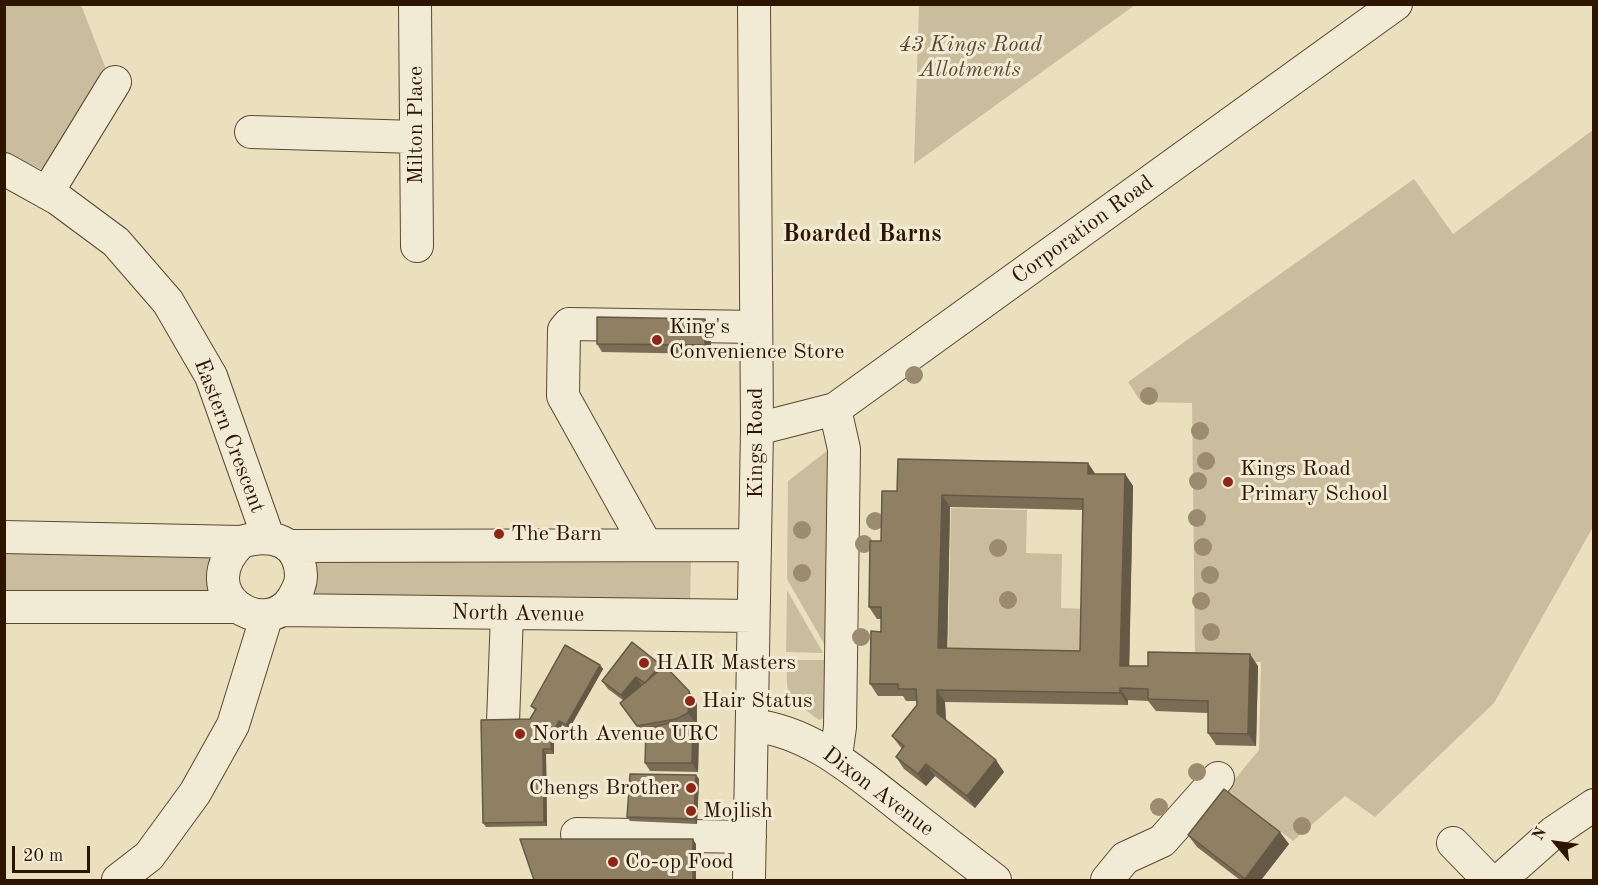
<!DOCTYPE html>
<style>
body{margin:0}
#map{position:relative;width:1598px;height:885px;overflow:hidden;background:#eae0be;font-family:"Old Standard TT",serif}
canvas{display:block}
.frame{position:absolute;inset:0;border:6px solid #2d1500;pointer-events:none}
.north{position:absolute;left:1526px;top:813px;width:60px;height:60px;-webkit-text-stroke:4px #f1ebd5;paint-order:stroke;rotate:299deg;font-size:16px;font-weight:700;line-height:24px;text-align:center;color:#2d1500}
.north::after{content:'';display:block;margin:auto;width:21px;height:27px;background:#2d1500;clip-path:polygon(50% 0,100% 100%,50% 72%,0 100%)}
.scale{position:absolute;left:12px;top:846px;width:78px;height:27px;box-sizing:border-box;border:3px solid #2d1500;border-top:0;padding-left:8px;font-size:18px;line-height:21px;white-space:nowrap;color:#2d1500;-webkit-text-stroke:4px #f1ebd5;paint-order:stroke}
</style>
<div id="map">
<canvas width="1598" height="885"></canvas>
<div class="frame"></div>
<div class="north">N</div>
<div class="scale">20 m</div>
</div>
<script>
const g = document.querySelector('canvas').getContext('2d');
g.lineJoin = 'round';
function fill(path, color) { g.fillStyle = color; g.fill(path, 'evenodd'); }
function stroke(path, color, width, dash) { g.strokeStyle = color; g.lineWidth = width; g.lineCap = dash ? 'butt' : 'round'; g.setLineDash(dash || []); g.stroke(path); }
function label(font, color, halo, rows, align = 'center') {
  g.font = font + ' "Old Standard TT",serif'; g.lineWidth = 6; g.setLineDash([]); g.textBaseline = 'middle'; g.strokeStyle = halo; g.fillStyle = color; for (const [text, x, y, turn = 0] of rows) {
    g.save(); g.translate(x, y); g.rotate((+turn || 0) * Math.PI / 180); g.textAlign = isNaN(turn) ? turn : align; if (halo) g.strokeText(text, 0, 0); g.fillText(text, 0, 0); g.restore();
  }
}
const green = new Path2D(`
 M5 5H81L106 69 43 170 5 153Z
 M919 5V4L1135 5 914 164Z
 M1593 130V527L1494 703 1375 817 1345 796 1293 841 1226 790 1259 750 1261 662 1195 661 1192 403 1141 402 1128 382 1414 179 1453 234Z
 M828 450 826 647 787 579 788 481Z
 M951 508 1027 510 1026 553 1062 554 1061 608 1088 609 1087 661 948 658Z
 M5 549 211 551 210 598 5 595Z
 M309 557 691 561 690 605 308 601Z
 M787 590 823 653 786 652Z
 M787 660H826L825 717 819 720C787 695 786 701 787 660Z`);
const minor = new Path2D(`
 M415 4 417 246
 M251 132 416 137
 M4 169 58 199 116 242 168 302 211 376 268 537
 M47 193 115 82
 M835 409 844 449 840 727 836 756
 M757 429 835 409 1396 4
 M4 537 241 542C270 533 300 539 301 576 301 585 297 591 293 598 266 642 188 594 241 542
 M646 545 563 396 564 330 569 324 756 327
 M288 546 755 545
 M4 607H238
 M282 610 753 616
 M503 722 507 614
 M752 725C810 732 852 769 897 804 930 830 962 855 995 880
 M577 834 750 837
 M1453 843 1489 880
 M118 880 149 856 195 793 233 725 267 615
 M749 880 757 429 754 4
 M1107 880 1125 858 1162 841 1218 778
 M1500 880 1554 832 1594 805`);
const trees = [
 [914,375],
 [1149,396],
 [1200,431],
 [1206,461],
 [1198,481],
 [1197,518],
 [875,521],
 [802,530],
 [864,544],
 [1203,547],
 [998,548],
 [802,573],
 [1210,575],
 [1008,600],
 [1201,601],
 [1211,632],
 [861,637],
 [1197,772],
 [1159,807],
 [1302,826]
];
const wall = new Path2D(`
 M711 327V354L602 352 597 344Z
 M1088 463 1095 474H1125L1133 486 1129 666H1258L1256 746 1216 745 1208 733V713L1156 711 1148 701 1128 700V705L945 702 946 720 1004 772 975 808 935 776 926 786 904 769 896 757 902 749 892 736 917 705 916 701H906L903 696H878L870 684 881 632V619H877L869 607 881 541 897 491ZM950 507 1083 510 1080 651 947 648Z
 M600 665 603 669 569 729 562 725 554 739V754H546L547 826 486 827 483 823 530 719 535 710 531 706Z
 M661 665 697 703V725L695 726 699 732 698 772 650 771 645 763 646 738 620 703 624 701 608 689 602 681Z
 M696 775 699 779 697 824 630 821 627 817Z
 M1188 835 1289 844 1261 880H1240L1197 847Z`);
const shadedWall = new Path2D(`
 M705 319 711 327V354L705 345Z
 M1088 463 1096 475 1088 474Z
 M1125 474 1133 486 1129 678 1120 666Z
 M942 495 950 507 947 659 938 648Z
 M1250 654 1258 666 1256 746 1248 734Z
 M600 665 603 669 569 729 566 725Z
 M661 665 666 673 645 684Z
 M636 677 642 685 627 703 621 695Z
 M1120 688 1128 700V705L1120 693Z
 M937 690 945 702 946 725 937 713Z
 M689 691 697 703V725L688 713Z
 M559 721 562 725 554 739V754L551 749V735Z
 M693 723 699 732 698 772 692 763Z
 M543 749 546 754 547 826 544 822Z
 M996 760 1004 772 975 808 967 796Z
 M926 764 935 776 926 786 918 774Z
 M696 775 699 779 697 824 694 819Z
 M1280 832 1289 844 1261 880H1246L1245 879Z
 M693 839 696 844V880H693Z`);
const building = new Path2D(`
 M597 317 705 319V345L597 344Z
 M898 459 1088 463V474H1125L1120 666H1148V652L1250 654 1248 734 1208 733V701L1148 699V689L1120 688V693L937 690V713L996 760 967 796 926 764 918 774 896 757 904 746 892 736 917 705 916 689H898V684H870L871 631 881 632V607H869L870 541H881L882 491H897ZM942 495 1083 499 1080 651 938 648Z
 M632 642 661 665 645 683 636 677 621 695 602 681Z
 M565 645 600 665 566 725 559 721 551 735V749H543L544 822 483 823 481 720 530 719 536 709 531 706Z
 M665 666 689 691 688 713 676 719 637 726 620 703Z
 M669 723H693L692 763H645L646 729Z
 M630 774 696 775 694 819 627 817Z
 M1224 789 1280 832 1245 879 1188 835Z
 M520 839H693V880H534Z`);
const markers = [
 [657,340,6,"#8f2418"],
 [1228,482,6,"#8f2418"],
 [499,534,6,"#8f2418"],
 [644,663,6,"#8f2418"],
 [690,701,6,"#8f2418"],
 [520,734,6,"#8f2418"],
 [691,788,6,"#8f2418"],
 [691,811,6,"#8f2418"],
 [613,862,6,"#8f2418"]
];
const parkNames = [
 ["43 Kings Road",970,45],
 ["Allotments",970,70]
];
const streetNames = [
 ["Milton Place",416,125,-90],
 ["Corporation Road",1083,230,-36],
 ["Eastern Crescent",229,436,69],
 ["Kings Road",756,443,-90],
 ["North Avenue",518,614,1],
 ["Dixon Avenue",878,792,37]
];
const poiNames = [
 ["King's",669,327],
 ["Convenience Store",669,352],
 ["Kings Road",1240,469],
 ["Primary School",1240,494],
 ["The Barn",511,534],
 ["HAIR Masters",656,663],
 ["Hair Status",702,701],
 ["North Avenue URC",532,734],
 ["Chengs Brother",679,788,"right"],
 ["Mojlish",703,811],
 ["Co-op Food",625,862]
];
const neighbourhoodNames = [
 ["Boarded Barns",862,235]
];
fill(green, '#cabd9e');
stroke(minor, '#5c4830', 34);
stroke(minor, '#f1ebd5', 32);
g.fillStyle = '#9c8c6f';
for (const [x, y] of trees) { g.beginPath(); g.arc(x, y, 9, 0, 2 * Math.PI); g.fill(); }
fill(wall, '#7b6d55');
fill(shadedWall, '#645945');
fill(building, '#8f7f63');
stroke(building, '#645945', 1.5);
for (const [x, y, r, color] of markers) { const dot = new Path2D(); dot.arc(x, y, r, 0, 2 * Math.PI); g.fillStyle = color; g.fill(dot); stroke(dot, '#f1ebd5', 2); }
label('italic 22px', '#5c472f', '#f1ebd5', parkNames);
label('22px', '#2d1500', '#f1ebd5', streetNames);
label('22px', '#2d1500', '#f1ebd5', poiNames, 'left');
label('bold 24px', '#2d1500', '#f1ebd5', neighbourhoodNames);
</script>
